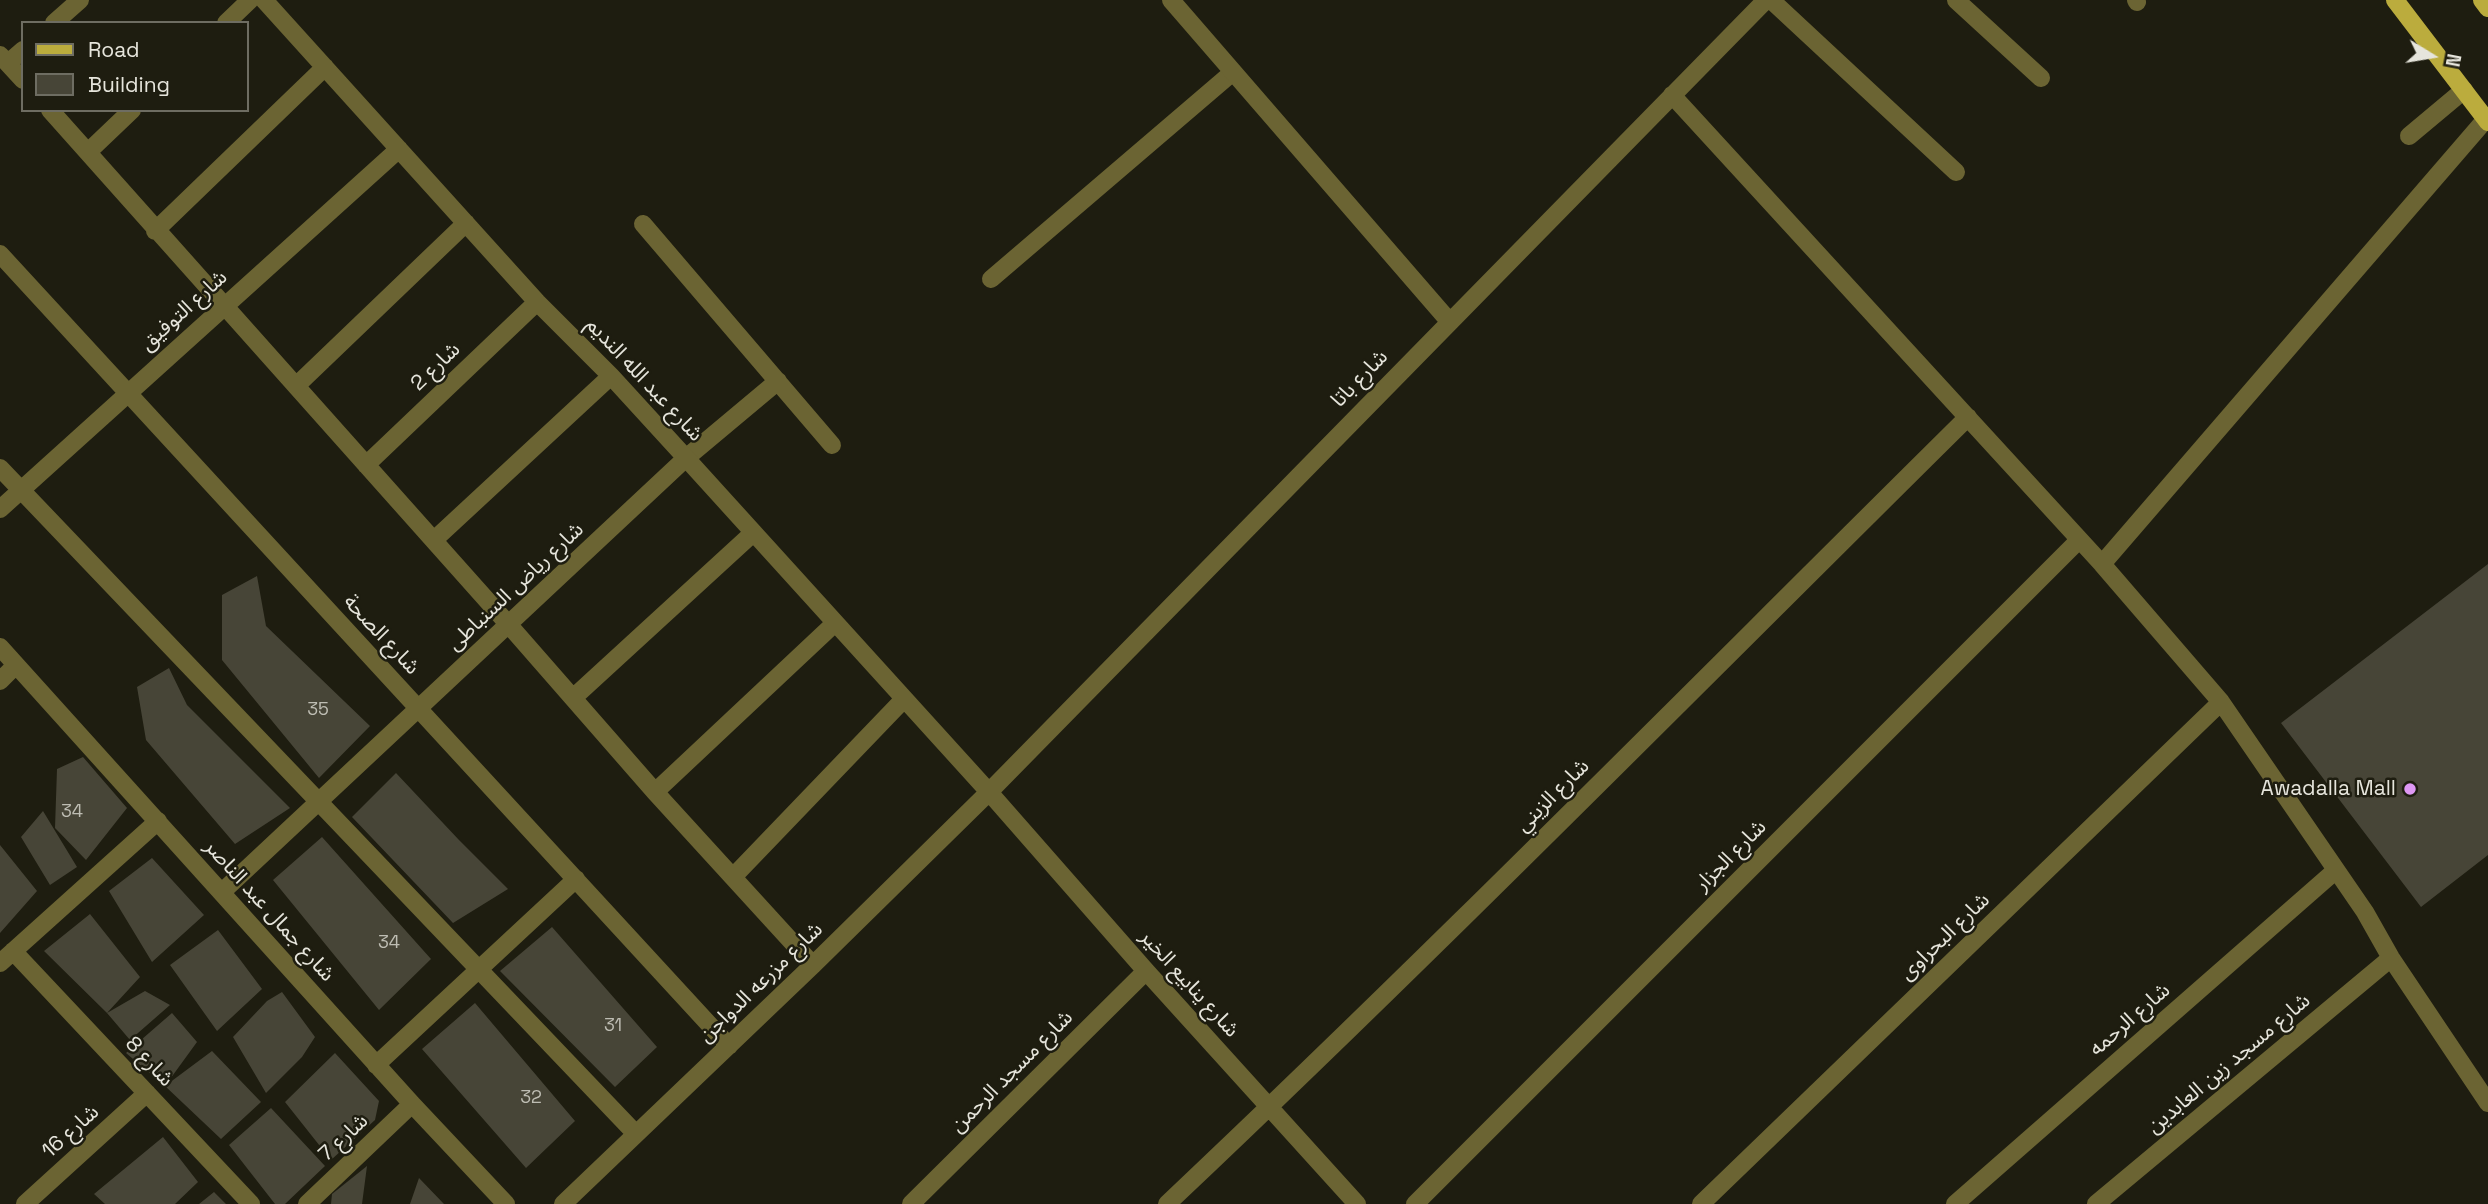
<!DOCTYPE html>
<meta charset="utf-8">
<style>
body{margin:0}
#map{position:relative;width:2488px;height:1204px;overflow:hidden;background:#1e1d10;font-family:"Space Grotesk",sans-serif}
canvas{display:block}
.legend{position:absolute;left:21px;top:21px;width:228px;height:91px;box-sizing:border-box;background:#1e1d10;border:2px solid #6e6d62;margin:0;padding:9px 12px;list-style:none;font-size:21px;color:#e6e5dc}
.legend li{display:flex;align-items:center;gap:14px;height:35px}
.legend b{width:35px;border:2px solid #6e6d62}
.north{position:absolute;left:2397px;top:21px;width:70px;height:70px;-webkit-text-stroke:5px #1e1d10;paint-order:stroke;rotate:101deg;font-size:19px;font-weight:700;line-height:28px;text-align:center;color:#e6e5dc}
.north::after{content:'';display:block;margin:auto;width:24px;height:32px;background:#e6e5dc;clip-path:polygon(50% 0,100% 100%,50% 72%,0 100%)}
</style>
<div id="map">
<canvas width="2488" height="1204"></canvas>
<ul class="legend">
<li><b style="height:9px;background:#bbac3d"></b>Road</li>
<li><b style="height:19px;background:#474537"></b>Building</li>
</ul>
<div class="north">N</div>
</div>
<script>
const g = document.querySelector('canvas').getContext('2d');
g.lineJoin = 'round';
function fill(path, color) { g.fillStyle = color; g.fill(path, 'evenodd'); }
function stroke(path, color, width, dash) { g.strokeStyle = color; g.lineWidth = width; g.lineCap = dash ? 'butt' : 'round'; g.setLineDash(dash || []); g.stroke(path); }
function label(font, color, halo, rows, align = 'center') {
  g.font = font + ' "Space Grotesk","Noto Sans Arabic",sans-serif'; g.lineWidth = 5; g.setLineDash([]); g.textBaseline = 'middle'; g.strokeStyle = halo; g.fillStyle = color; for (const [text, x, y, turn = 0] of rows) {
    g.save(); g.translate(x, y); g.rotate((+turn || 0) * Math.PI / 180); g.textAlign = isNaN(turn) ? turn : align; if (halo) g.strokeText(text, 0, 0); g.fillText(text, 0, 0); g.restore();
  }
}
const building = new Path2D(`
 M2488 564V855L2421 907 2281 723Z
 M257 576 266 626 370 726 319 778 222 660V595Z
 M169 668 187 705 290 808 235 844 146 740 137 687Z
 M83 757 127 808 86 860 55 828 57 769Z
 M396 773 459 840 508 889 453 923 352 817Z
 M43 811 77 867 50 885 21 837Z
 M322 837 431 959 379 1010 273 880Z
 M0 845 37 891 0 933Z
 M152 858 204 915 152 962 109 891Z
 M90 914 140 977 107 1013 44 951Z
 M552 927 657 1047 615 1087 500 971Z
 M218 930 262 989 217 1031 170 965Z
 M145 991 170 1005 130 1040 107 1013Z
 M282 992 315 1037 302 1057 266 1093 233 1037 267 1001Z
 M475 1003 575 1121 526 1168 422 1049Z
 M172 1013 197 1042 165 1086 126 1053Z
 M212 1051 261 1102 221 1139 165 1086Z
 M335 1053 379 1101 375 1120 331 1160 285 1102Z
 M271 1108 325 1166 285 1204H275L229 1145Z
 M163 1137 198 1182 175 1204H105L94 1194Z
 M367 1166 362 1204H331L332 1194Z
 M419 1178 444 1204H410Z
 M214 1192 226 1204H199Z`);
const service = new Path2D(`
 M2409 136 2464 90
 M643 224 832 445
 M991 279 1233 72
 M686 458 778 381`);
const minor = new Path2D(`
 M264 0 537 302 611 376 686 458 989 792 1146 971 1357 1204
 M1171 0 1449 321
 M1771 0 1956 172
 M1956 0 2041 78
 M2136 0 2137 2
 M54 23 80 0
 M226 23 250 0
 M0 55 23 80
 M8 63 23 50
 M1672 95 2102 564 2221 702 2365 912 2391 958 2488 1103
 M50 110 509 625 655 792 813 965
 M88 152 132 110
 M155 231 325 67
 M0 254 729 1046
 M296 386 466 223
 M366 465 537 302
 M0 468 636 1134
 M0 509 399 149
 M434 540 611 376
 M2102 564 2486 119
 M0 647 412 1104 506 1204
 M0 681 16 665
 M573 698 753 533
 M655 792 835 623
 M733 877 904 699
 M222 892 686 458
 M13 951 251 1204
 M0 963 158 821
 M376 1065 576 879
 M25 1204 147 1093
 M307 1204 412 1104
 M563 1204 813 965 989 792 1766 0
 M911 1204 1146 971
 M1167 1204C1439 947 1702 680 1968 417
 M1415 1204 2079 540
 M1701 1204 2221 702
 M1955 1204 2335 871
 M2096 1204 2391 958`);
const primary = new Path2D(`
 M2395 0 2488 122
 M2482 0 2488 8`);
const markers = [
 [2410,789,7,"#de98f3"]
];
const numberNames = [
 ["35",318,710],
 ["34",72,812],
 ["34",389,943],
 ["31",613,1026],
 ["32",531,1098]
];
const streetNames = [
 ["شارع التوفيق",184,311,-42],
 ["شارع 2",436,367,-44],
 ["شارع باتا",1360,379,-46],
 ["شارع عبد الله النديم",644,380,47],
 ["شارع رياض السنباطى",516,587,-43],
 ["شارع الصحة",381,635,47],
 ["شارع الزيني",1553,796,-45],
 ["شارع الجزار",1731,856,-45],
 ["شارع جمال عبد الناصر",269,911,48],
 ["شارع البحراوى",1945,937,-44],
 ["شارع مزرعه الدواجن",761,983,-44],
 ["شارع ينابيع الخير",1189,984,48],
 ["شارع الرحمه",2130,1020,-41],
 ["شارع 8",149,1062,47],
 ["شارع مسجد زين العابدين",2229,1064,-40],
 ["شارع مسجد الرحمن",1012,1072,-45],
 ["شارع 16",71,1132,-42],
 ["شارع 7",344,1138,-43]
];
const poiNames = [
 ["Awadalla Mall",2396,789]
];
fill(building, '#474537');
stroke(service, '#6b6433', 18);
stroke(minor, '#6b6433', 18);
stroke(primary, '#bbac3d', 18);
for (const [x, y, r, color] of markers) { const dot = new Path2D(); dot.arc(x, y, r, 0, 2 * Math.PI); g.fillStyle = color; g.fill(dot); stroke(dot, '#1e1d10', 2.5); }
label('18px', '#bebdb3', null, numberNames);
label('21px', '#e6e5dc', '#1e1d10', streetNames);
label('21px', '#e6e5dc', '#1e1d10', poiNames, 'right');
</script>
